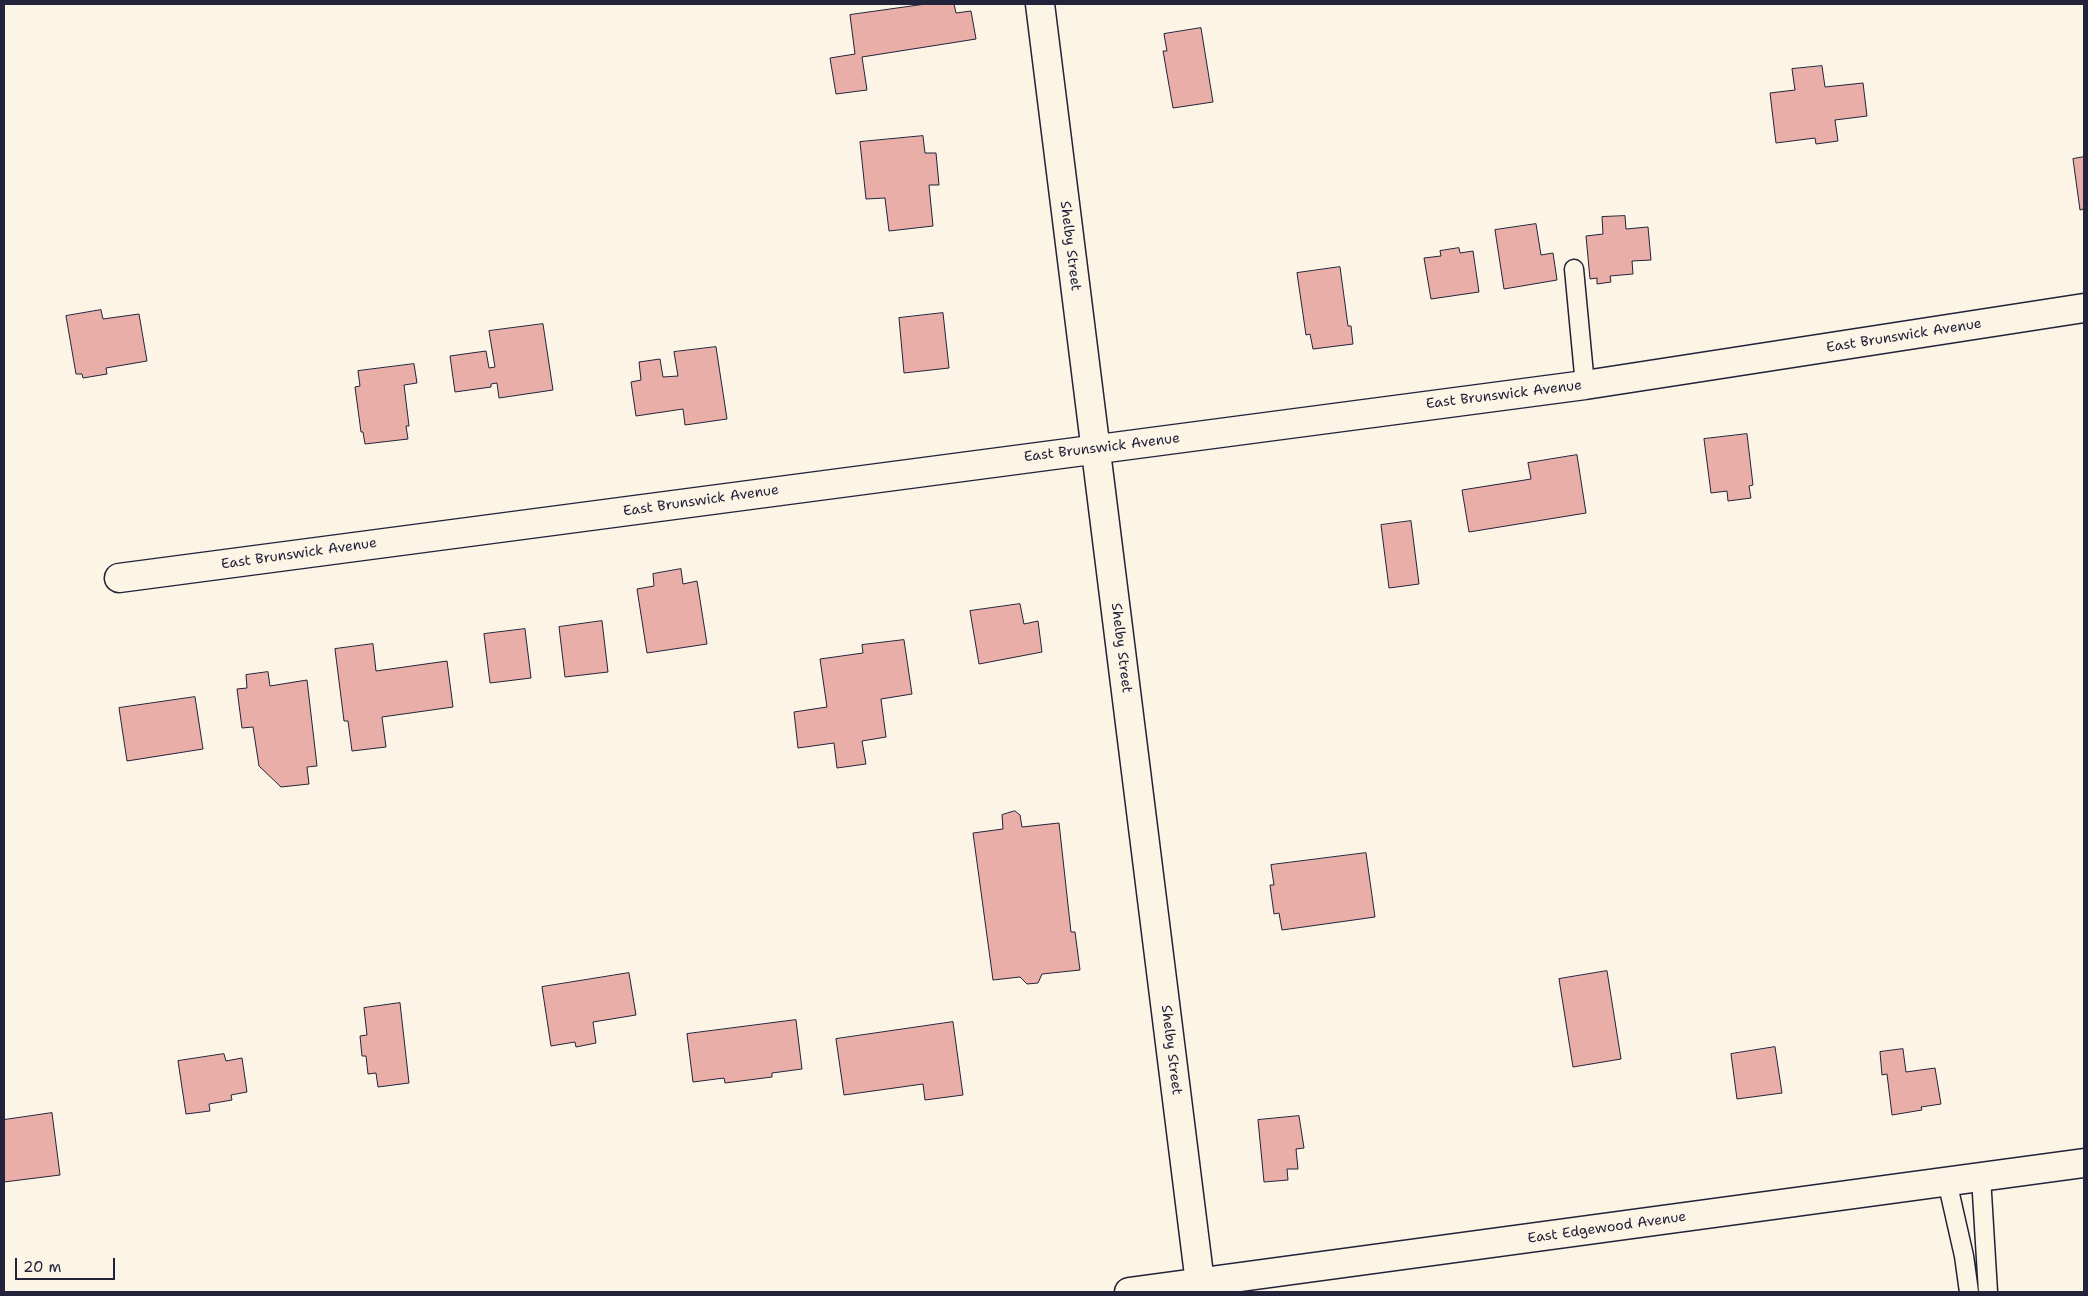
<!DOCTYPE html>
<style>
body{margin:0}
#map{position:relative;width:2088px;height:1296px;overflow:hidden;background:#fcf5e5;font-family:"Shantell Sans",sans-serif}
canvas{display:block}
.frame{position:absolute;inset:0;border:5px solid #22223b;pointer-events:none}
.scale{position:absolute;left:15px;top:1258px;width:100px;height:22px;box-sizing:border-box;border:2px solid #22223b;border-top:0;padding-left:6px;font-size:15px;line-height:18px;white-space:nowrap;color:#22223b;-webkit-text-stroke:4px #fcf5e5;paint-order:stroke}
</style>
<div id="map">
<canvas width="2088" height="1296"></canvas>
<div class="frame"></div>
<div class="scale">20 m</div>
</div>
<script>
const g = document.querySelector('canvas').getContext('2d');
g.lineJoin = 'round';
function fill(path, color) { g.fillStyle = color; g.fill(path, 'evenodd'); }
function stroke(path, color, width, dash) { g.strokeStyle = color; g.lineWidth = width; g.lineCap = dash ? 'butt' : 'round'; g.setLineDash(dash || []); g.stroke(path); }
function label(font, color, halo, rows, align = 'center') {
  g.font = font + ' "Shantell Sans",sans-serif'; g.lineWidth = 4; g.setLineDash([]); g.textBaseline = 'middle'; g.strokeStyle = halo; g.fillStyle = color; for (const [text, x, y, turn = 0] of rows) {
    g.save(); g.translate(x, y); g.rotate((+turn || 0) * Math.PI / 180); g.textAlign = isNaN(turn) ? turn : align; if (halo) g.strokeText(text, 0, 0); g.fillText(text, 0, 0); g.restore();
  }
}
const building = new Path2D(`
 M926 4H954L956 13 971 11 976 39 862 57 867 90 836 94 830 58 855 54 850 15Z
 M1201 28 1213 102 1173 108 1163 51H1167L1164 34Z
 M1822 66 1825 87 1863 83 1867 116 1835 120 1838 141 1816 144 1815 138 1776 143 1770 93 1795 90 1792 69Z
 M923 136 925 153H936L939 185H929L933 226 889 231 885 198 866 199 860 142Z
 M2084 157V209L2080 210 2073 159Z
 M1625 216 1626 229 1648 227 1651 260 1632 261 1633 274 1610 276 1611 282 1597 284V278L1590 279 1586 236 1603 234 1602 217Z
 M1536 224 1541 255 1553 253 1557 280 1504 289 1495 230Z
 M1459 248 1460 253 1473 251 1479 292 1431 299 1424 258 1441 256 1440 251Z
 M1340 267 1348 326H1351L1353 344 1313 349 1310 334 1306 335 1297 273Z
 M101 310 103 319 139 314 147 361 106 368 107 374 83 378 82 374H76L66 316Z
 M943 313 949 368 904 373 899 318Z
 M543 324 553 390 499 398 497 383 491 384V387L455 392 450 356 486 351 489 368 495 367 489 331Z
 M716 347 727 419 685 425 683 409 636 416 631 382 641 380 639 362 660 359 663 377 678 376 674 352Z
 M414 364 417 383 404 385 409 426H406L408 439 365 444 363 432H361L355 387 360 386 358 371Z
 M1747 434 1753 485 1749 486 1751 498 1728 501 1727 491 1711 493 1704 439Z
 M1577 455 1586 513 1469 532 1462 490 1531 479 1528 463Z
 M1411 521 1419 584 1389 588 1381 525Z
 M681 569 683 584 697 581 707 644 647 653 637 589 654 586 653 574Z
 M1020 604 1024 624 1038 621 1042 652 979 664 970 611Z
 M602 621 608 672 565 677 559 627Z
 M525 629 531 678 490 683 484 634Z
 M904 640 912 694 881 699 886 737 862 741 866 764 837 768 834 743 798 748 794 712 827 707 820 659 863 653 862 645Z
 M373 644 376 671 447 661 453 707 382 717 386 747 352 751 348 721H344L335 649Z
 M268 672 270 686 307 680 317 766 307 767 309 784 281 787 259 766 253 727 242 728 237 689 247 688 246 675Z
 M195 697 203 749 127 761 119 708Z
 M1015 811 1020 815 1022 827 1059 823 1071 932H1075L1080 970 1042 974 1038 983 1027 984 1020 977 993 980 973 833 1003 829 1002 815Z
 M1366 853 1375 917 1282 930 1279 913 1274 914 1270 885H1274L1271 865Z
 M1607 971 1621 1059 1573 1067 1559 979Z
 M629 973 636 1015 593 1022 596 1043 576 1047 575 1042 551 1046 542 987Z
 M400 1003 409 1083 378 1087 376 1073 368 1074 366 1056H362L360 1036 367 1035 364 1008Z
 M796 1020 802 1069 772 1073V1077L725 1083 724 1078 693 1082 687 1034Z
 M953 1022 963 1095 925 1100 923 1084 844 1095 836 1039Z
 M1775 1047 1782 1093 1737 1099 1731 1054Z
 M1903 1049 1906 1072 1935 1068 1941 1104 1921 1107 1922 1110 1892 1115 1887 1074 1882 1075 1880 1052Z
 M224 1054 226 1061 242 1058 247 1092 231 1095 232 1100 209 1104 210 1111 186 1114 178 1061Z
 M52 1113 60 1175 4 1182V1120Z
 M1299 1116 1304 1148 1296 1149 1298 1169H1287L1288 1180 1264 1182 1258 1120Z`);
const lane = new Path2D(`
 M1574 269 1585 385
 M1981 1177 1988 1292
 M1947 1181 1964 1256 1969 1292`);
const street = new Path2D(`
 M1040 4 1200 1283
 M119 578 1585 385 2084 308`);
const secondary = new Path2D(`
 M1129 1292 2084 1163`);
const streetNames = [
 ["Shelby Street",1070,246,83],
 ["East Brunswick Avenue",1904,336,-9],
 ["East Brunswick Avenue",1504,395,-7],
 ["East Brunswick Avenue",1102,448,-7],
 ["East Brunswick Avenue",701,501,-8],
 ["East Brunswick Avenue",299,554,-8],
 ["Shelby Street",1121,648,83],
 ["Shelby Street",1171,1050,83],
 ["East Edgewood Avenue",1607,1228,-8]
];
fill(building, '#e9aea8');
stroke(building, '#22223b', 1);
stroke(lane, '#22223b', 21);
stroke(street, '#22223b', 31);
stroke(secondary, '#22223b', 31);
stroke(lane, '#fcf5e5', 18);
stroke(street, '#fcf5e5', 28);
stroke(secondary, '#fcf5e5', 28);
label('14px', '#22223b', '#fcf5e5', streetNames);
</script>
